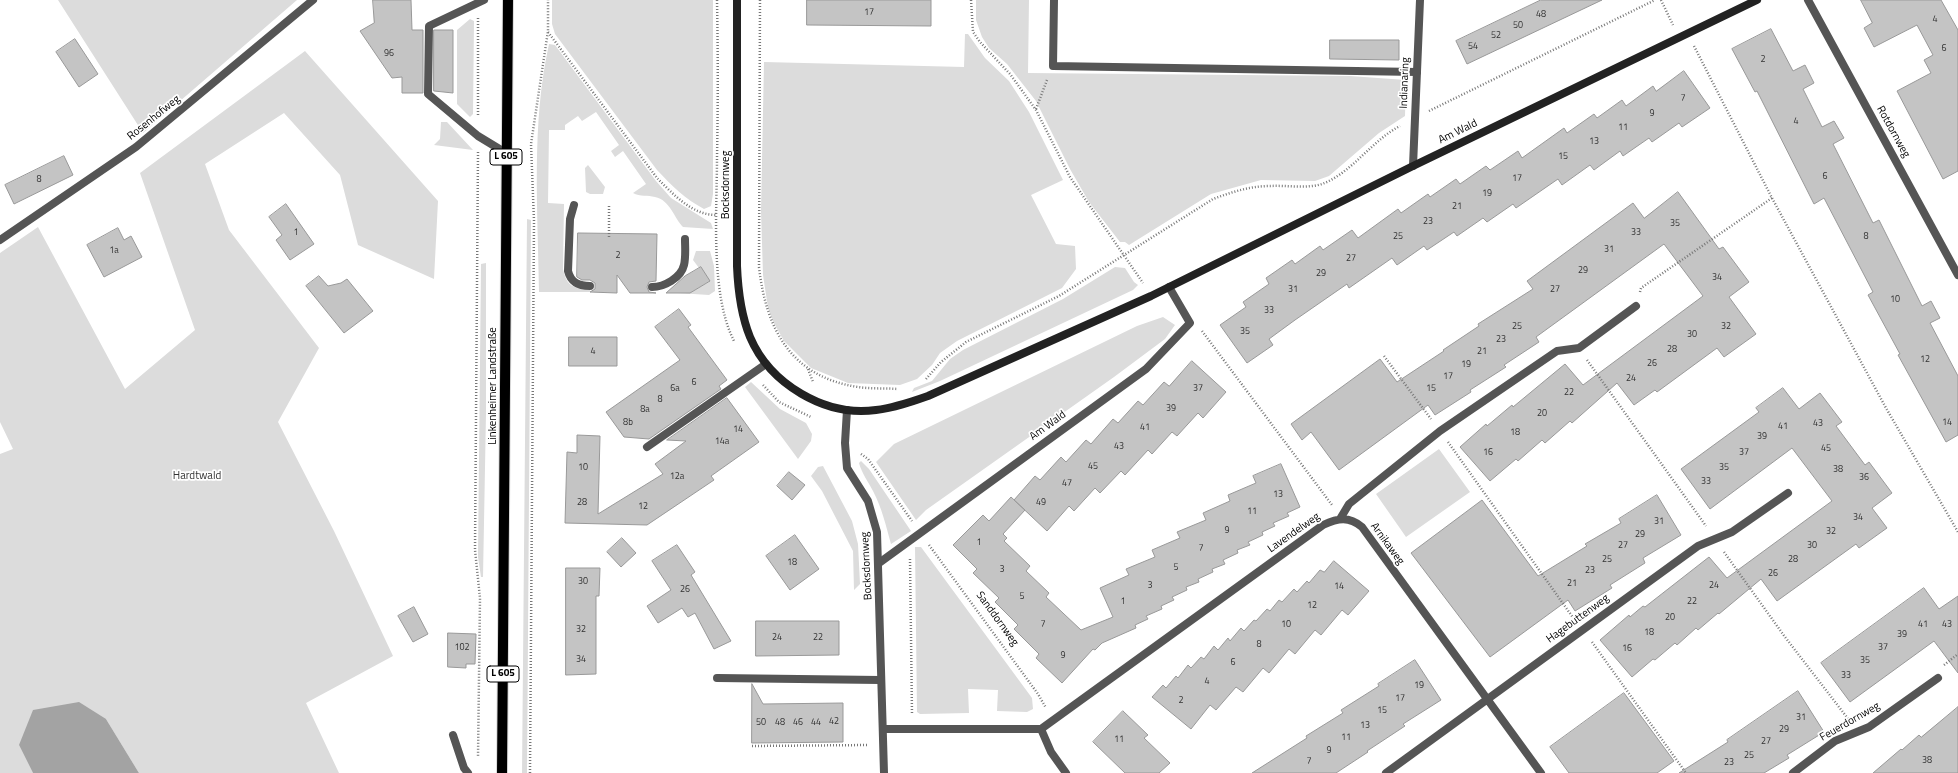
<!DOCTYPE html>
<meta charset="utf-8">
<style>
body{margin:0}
canvas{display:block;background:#fff}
</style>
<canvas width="1958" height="773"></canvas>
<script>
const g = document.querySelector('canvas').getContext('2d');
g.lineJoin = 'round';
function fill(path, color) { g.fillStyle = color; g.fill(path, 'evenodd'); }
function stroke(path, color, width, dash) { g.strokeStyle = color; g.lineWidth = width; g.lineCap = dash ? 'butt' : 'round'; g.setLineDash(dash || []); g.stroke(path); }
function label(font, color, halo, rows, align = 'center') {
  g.font = font + ' "Titillium Web",sans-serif'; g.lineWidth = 3.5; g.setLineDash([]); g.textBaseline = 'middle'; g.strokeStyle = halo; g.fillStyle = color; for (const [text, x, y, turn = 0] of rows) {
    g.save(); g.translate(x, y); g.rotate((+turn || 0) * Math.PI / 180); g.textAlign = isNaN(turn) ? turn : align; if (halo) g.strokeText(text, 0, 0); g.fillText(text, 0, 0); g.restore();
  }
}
const green = new Path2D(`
 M58 0H297L143 133Z
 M552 0H713V194L711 206 704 209C685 199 672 186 657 170L555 34 552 24Z
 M976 0H1029L1028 73 1350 76 1406 80 1405 116 1379 133 1329 176 1315 181 1261 180 1211 194 1129 245 1125 242H1120L1089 202 1070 169 1036 101 1007 64 989 48 982 37 976 20Z
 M470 19 474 21 473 114 470 117 457 104V30Z
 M965 34H968L985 58 1009 81 1029 112 1063 180 1031 195 1056 244 1075 246 1076 269 1062 288 957 341 940 353 932 365 917 379 900 385 848 383 811 368 784 341 774 323 768 308 763 275 761 211 764 62 964 67Z
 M549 44 555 45 656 181 671 198 711 223 713 229 683 227C674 218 670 200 655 197 648 195 640 197 633 193L646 184 623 151 615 157 611 151 619 145 596 112 582 121 578 116 565 125V130H549L548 203 564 204 563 269C567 287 573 288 590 289V292H539C538 209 531 125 549 44Z
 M305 51 438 201 434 279 358 245 340 175 284 113 205 164 229 230 319 348 278 422 334 531 393 656 306 703 339 773H139L106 719 19 745 33 773H0V454L13 449 0 422V253L38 227 125 389 195 330 140 173Z
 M441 122H447L473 150 434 145 440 139Z
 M588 165 605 187 603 194H590L586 192 585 168Z
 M527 219 531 220 527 773H522Z
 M696 251H710L714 266 715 291 709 295 678 293 695 290 709 282 701 268H699L693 260Z
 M486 263V413L483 577H481L478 557 481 264Z
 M1115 267 1125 268 1134 282 1138 285 1133 290 940 381 912 392 914 388 932 381 950 359 963 350 1063 299Z
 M1163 317 1175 325 1165 339 1114 377 926 510 916 520 876 462 894 444 1137 326Z
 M751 382 780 409 806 423 812 434 811 441 798 459 745 387Z
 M1439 449 1470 492 1406 537 1376 494Z
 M861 461 869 469 911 531 891 544C886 526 882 508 873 491 868 481 862 474 859 463Z
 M823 466 852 521 858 544 860 584 854 590 853 551 822 491 811 476 818 467Z
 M915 547H921L1032 698 1033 709 1027 712 997 711 998 690 968 689 969 713 920 714 917 712Z`);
const water = new Path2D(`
 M79 702 106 719 139 773H33L19 745 33 710Z`);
const building = new Path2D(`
 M373 0H411L412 30H423V93H402V77L392 78 360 31 374 23Z
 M807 0H931V26L807 25Z
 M1541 0H1602L1467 64 1456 41Z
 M1861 0H1941L1958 30V171L1943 179 1897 91 1931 73 1924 60 1933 55 1917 25 1874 47 1864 28 1872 23Z
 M1771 29 1793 71 1805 65 1814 83 1803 89 1822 127 1834 121 1844 138 1833 144 1873 223 1879 220 1922 306 1931 301 1940 318 1930 323 1958 376V435L1946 442 1898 355 1900 354 1868 295 1873 292 1824 198 1814 204 1757 91 1755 92 1732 49Z
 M434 30H453V93L434 91Z
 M75 39 98 74 79 87 56 52Z
 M1330 40H1399V60L1330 59Z
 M1684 71 1710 108 1682 127 1679 123 1652 142 1649 138 1623 156 1620 151 1594 170 1590 165 1562 185 1558 179 1516 208 1513 204 1487 222 1483 218 1457 236 1454 232 1427 250 1424 246 1397 265 1392 258 1349 288 1347 284 1295 320 1269 339 1273 345 1247 363 1220 325 1246 307 1243 302 1269 284 1266 278 1292 260 1295 264 1320 246 1323 250 1352 230 1358 238 1398 209 1401 213 1428 194 1430 197 1456 179 1460 184 1486 166 1490 170 1518 151 1522 158 1564 128 1567 133 1594 114 1597 118 1622 100 1626 106 1653 86 1656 91Z
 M64 156 73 175 14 204 5 185Z
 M1678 192 1719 249 1723 247 1749 282 1729 297 1756 334 1724 357 1717 348 1657 392 1655 390 1634 405 1617 383 1572 423 1570 421 1545 443 1542 440 1518 461 1516 459 1490 481 1460 447 1486 424 1487 426 1512 405 1513 407 1565 364 1583 385 1703 296 1664 244 1536 337 1539 342 1504 365 1506 367 1470 390 1471 392 1435 415 1428 405 1339 470 1311 432 1302 440 1291 424 1380 359 1397 382 1444 351 1443 350 1479 326 1478 324 1533 289 1527 281 1633 203 1644 218Z
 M286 204 314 244 290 260 276 240 282 235 269 217Z
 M118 228 124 240 131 236 142 257 104 277 87 245Z
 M578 233 657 234 656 281 649 282 647 287 649 292 656 293H630L617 275V293L590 292 595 289V283L590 280H582L577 277Z
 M701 267 710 281 690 293H666L685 276Z
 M319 276 328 286 341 283 347 279 373 311 344 333 306 286Z
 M679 309 691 325 688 327 727 380 719 386 721 389 649 439 624 437 606 412 680 360 655 327Z
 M569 337H617V366H569Z
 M1192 361 1226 392 1203 418 1198 413 1177 436 1172 432 1152 454 1148 450 1125 475 1121 471 1100 493 1095 488 1074 511 1069 506 1047 531 1014 500 1035 476 1040 480 1061 457 1066 462 1086 440 1091 444 1113 419 1118 423 1138 401 1143 405 1164 382 1169 386Z
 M1783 388 1799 409 1820 393 1842 422 1836 426 1865 465 1869 462 1892 493 1872 508 1887 528 1859 548 1856 544 1777 601 1761 579 1719 614 1718 613 1698 630 1696 628 1677 645 1675 643 1655 660 1653 659 1632 677 1600 640 1629 615 1630 617 1643 606 1645 607 1709 557 1727 578 1832 501 1792 448 1710 509 1681 469 1759 412 1756 408Z
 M727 398 759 442 711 476 714 480 647 525 565 523 567 452 577 453V435L600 436 598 514 663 474 655 464 686 441 667 440Z
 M1281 464 1300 507 1287 513 1289 516 1273 523 1275 526 1262 532 1263 535 1248 542 1250 545 1237 550 1238 553 1223 560 1225 564 1212 569 1213 572 1198 579 1199 582 1186 587 1187 590 1172 597 1174 600 1161 606 1162 609 1146 616 1148 619 1135 625 1136 628 1102 643 1095 650 1093 649 1062 683 1036 658 1039 654 1014 629 1018 625 995 602 999 598 973 573 977 569 953 545 983 515 989 521 1011 497 1025 510 1003 534 1007 538 1004 541 1030 566 1026 571 1049 593 1046 597 1081 630 1113 617 1100 588 1129 575 1126 569 1155 557 1152 550 1180 538 1177 532 1206 520 1203 513 1230 501 1228 495 1256 483 1253 476Z
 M789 472 805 485 792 500 777 486Z
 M1657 495 1681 535 1643 558 1645 563 1610 585 1612 588 1575 611 1568 600 1490 657 1411 553 1482 500 1538 576 1587 546 1585 544 1621 523 1619 519Z
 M795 535 819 569 790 590 766 556Z
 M622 538 636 553 621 567 607 552Z
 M677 545 695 572 691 575 731 641 714 649 695 613 688 617 682 608 658 623 647 606 671 590 652 561Z
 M1334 561 1369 591 1348 615 1342 610 1321 635 1315 630 1295 654 1289 649 1269 673 1263 668 1243 692 1236 687 1216 710 1210 705 1191 729 1152 697 1163 685 1166 688 1176 676 1178 678 1188 665 1191 668 1201 657 1204 659 1214 646 1218 650 1228 638 1230 641 1241 628 1244 631 1254 620 1256 621 1267 609 1270 611 1279 600 1282 602 1294 589 1297 592 1307 581 1309 583 1320 570 1324 572Z
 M566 568H600L599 596H596V674L566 675Z
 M1924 588 1939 609 1958 596V673L1934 641 1850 702 1821 663Z
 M414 607 428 634 413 642 398 616Z
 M756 621H839V655L756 656Z
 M448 633 476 634 475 664H466V668L448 667Z
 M1415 660 1441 700 1403 724 1405 726 1367 751 1368 752 1336 773H1252L1307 738 1306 736 1343 713 1341 710 1379 686 1378 684Z
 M752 684 763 704 843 703V742L752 743Z
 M1798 691 1824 732 1787 755 1789 758 1764 773H1679L1728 742 1727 740Z
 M1624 693 1674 761 1657 773H1569L1550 747Z
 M1958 707V773H1873L1901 749 1902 750 1919 735 1921 737Z
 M1123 711 1148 735 1144 738 1170 763 1159 773H1125L1093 742Z`);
const path = new Path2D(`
 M717 0C718 53 718 105 717 158 717 211 710 294 734 341
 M760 0 759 267C766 329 791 377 858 387 871 389 885 388 898 389
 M971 0 973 32 980 42 1010 74 1036 110 1070 177 1143 283
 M1661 0 1673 25
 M548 32 657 178C673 194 692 215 716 215
 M1694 46 1772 198 1886 408 1958 532
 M1036 109 1047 80
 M1429 111 1655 0
 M478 115V18
 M478 152 475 550 480 598 478 757
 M609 237V206
 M1640 292 1641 288 1772 198
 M1202 331 1332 505
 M1384 356 1431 419
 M1587 360 1706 526
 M808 369 813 382
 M926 379 941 362 966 342 1059 296 1213 199C1232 192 1250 186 1270 186 1286 185 1306 189 1322 184 1352 173 1371 141 1400 126
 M763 385 779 402 811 417
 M1448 442 1574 619
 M861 454 868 459 912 521
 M929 545 1038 694 1046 708
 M1724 552 1785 637 1849 720
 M910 559 912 714
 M1592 642 1686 773
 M1944 665 1958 654
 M752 746 869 745
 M530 773 534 221 531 144 548 31V0`);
const service = new Path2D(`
 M484 0 429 26 428 94 478 136 506 153
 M1054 0 1053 66 1417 72
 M574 205 570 219 568 271C571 283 579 286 590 286
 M652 287C664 287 681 278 684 265 686 257 685 247 685 239
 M647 447 766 364
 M879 563 1146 369 1190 323 1169 287
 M717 678 880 680
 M453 735 464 768 468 773`);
const minor = new Path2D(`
 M1808 0 1958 275
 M1413 166 1420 0
 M0 240 136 147 313 0
 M847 410 845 443 847 468 868 501 877 532 884 773
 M1340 519 1349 504 1440 431 1557 351 1579 348 1636 306
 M883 729H1041
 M1041 729 1323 525C1338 518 1349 516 1362 527L1541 773
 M1041 729 1051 752 1066 773
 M1386 773 1698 546 1732 532 1788 493
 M1793 773 1835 741 1869 727 1938 678`);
const secondary = new Path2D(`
 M737 0V266C738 290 741 315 750 337 770 384 825 417 876 410 894 408 911 402 928 396L1151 296 1413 166 1757 0`);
const primary = new Path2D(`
 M502 773 508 0`);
const numberNames = [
 ["17",869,13],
 ["48",1541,15],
 ["4",1935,20],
 ["50",1518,26],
 ["52",1496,36],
 ["54",1473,47],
 ["6",1944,49],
 ["96",389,54],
 ["2",1763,60],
 ["7",1683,99],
 ["9",1652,114],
 ["4",1796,122],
 ["11",1623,128],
 ["13",1594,142],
 ["15",1563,157],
 ["6",1825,177],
 ["17",1517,179],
 ["8",39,180],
 ["19",1487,194],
 ["21",1457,207],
 ["23",1428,222],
 ["35",1675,224],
 ["1",296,233],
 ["33",1636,233],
 ["25",1398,237],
 ["8",1866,237],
 ["31",1609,250],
 ["1a",114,251],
 ["2",618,256],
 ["27",1351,259],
 ["29",1583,271],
 ["29",1321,274],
 ["34",1717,278],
 ["31",1293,290],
 ["27",1555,290],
 ["10",1895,300],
 ["33",1269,311],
 ["25",1517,327],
 ["32",1726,327],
 ["35",1245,332],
 ["30",1692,335],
 ["23",1501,340],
 ["28",1672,350],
 ["4",593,352],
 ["21",1482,352],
 ["12",1925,360],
 ["26",1652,364],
 ["19",1466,365],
 ["17",1448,377],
 ["24",1631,379],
 ["6",694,383],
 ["6a",675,389],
 ["37",1198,389],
 ["15",1431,389],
 ["22",1569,393],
 ["8",660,400],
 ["39",1171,409],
 ["8a",645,410],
 ["20",1542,414],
 ["8b",628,423],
 ["14",1947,423],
 ["43",1818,424],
 ["41",1783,427],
 ["41",1145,428],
 ["14",738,430],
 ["18",1515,433],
 ["39",1762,437],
 ["14a",722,442],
 ["43",1119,447],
 ["45",1826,449],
 ["16",1488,453],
 ["37",1744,453],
 ["45",1093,467],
 ["10",583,468],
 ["35",1724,468],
 ["38",1838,470],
 ["12a",677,477],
 ["36",1864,478],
 ["33",1706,482],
 ["47",1067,484],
 ["13",1278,495],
 ["28",582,503],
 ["49",1041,503],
 ["12",643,507],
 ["11",1252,512],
 ["34",1858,518],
 ["31",1659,522],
 ["9",1227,531],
 ["32",1831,532],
 ["29",1640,535],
 ["1",979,543],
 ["27",1623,546],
 ["30",1812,546],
 ["7",1201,549],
 ["25",1607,560],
 ["28",1793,560],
 ["18",792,563],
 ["5",1176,568],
 ["3",1002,570],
 ["23",1590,571],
 ["26",1773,574],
 ["30",583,582],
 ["21",1572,584],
 ["3",1150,586],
 ["24",1714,586],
 ["14",1339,587],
 ["26",685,590],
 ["5",1022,597],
 ["1",1123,602],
 ["22",1692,602],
 ["12",1312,606],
 ["20",1670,618],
 ["7",1043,625],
 ["10",1286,625],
 ["41",1923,625],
 ["43",1947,625],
 ["32",581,630],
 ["18",1649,633],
 ["39",1902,635],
 ["24",777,638],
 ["22",818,638],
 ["8",1259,645],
 ["102",462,648],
 ["37",1883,648],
 ["16",1627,649],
 ["9",1063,656],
 ["34",581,660],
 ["35",1865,661],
 ["6",1233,663],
 ["33",1846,676],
 ["4",1207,682],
 ["19",1419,686],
 ["17",1400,699],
 ["2",1181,701],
 ["15",1382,711],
 ["31",1801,718],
 ["42",834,722],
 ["50",761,723],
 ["48",780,723],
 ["46",798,723],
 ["44",816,723],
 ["13",1365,726],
 ["29",1784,730],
 ["11",1346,738],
 ["11",1119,740],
 ["27",1766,742],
 ["9",1329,751],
 ["25",1749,756],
 ["38",1927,761],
 ["7",1309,762],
 ["23",1729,763]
];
const shields = [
 [506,157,32],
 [503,674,32]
];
const shieldNames = [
 ["L 605",506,157],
 ["L 605",503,674]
];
const streetNames = [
 ["Indianaring",1405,83,-88],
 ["Rosenhofweg",154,118,-39],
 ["Am Wald",1458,132,-26],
 ["Rotdornweg",1893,132,61],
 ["Bocksdornweg",726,185,-90],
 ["Linkenheimer Landstraße",493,386,-90],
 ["Am Wald",1048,426,-36],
 ["Lavendelweg",1294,533,-35],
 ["Arnikaweg",1387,544,54],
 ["Bocksdornweg",867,566,-93],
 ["Sanddornweg",997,619,54],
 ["Hagebuttenweg",1578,619,-36],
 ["Feuerdornweg",1850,722,-30]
];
const parkNames = [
 ["Hardtwald",197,476]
];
fill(green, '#dcdcdc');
fill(water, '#a3a3a3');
fill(building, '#c4c4c4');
stroke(building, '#999', 1);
stroke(primary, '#dbdbdb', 12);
stroke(path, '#777', 2.5, [1, 2]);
stroke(service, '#555', 8);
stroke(minor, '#555', 8);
stroke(secondary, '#222', 8);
stroke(primary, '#000', 10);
label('9px', '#313131', null, numberNames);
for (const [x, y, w] of shields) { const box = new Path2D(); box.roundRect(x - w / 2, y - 8, w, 16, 3); g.fillStyle = '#fff'; g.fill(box); stroke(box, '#000', 1); }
label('bold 10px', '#000', null, shieldNames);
label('11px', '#000', '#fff', streetNames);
label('11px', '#333', '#fff', parkNames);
</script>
